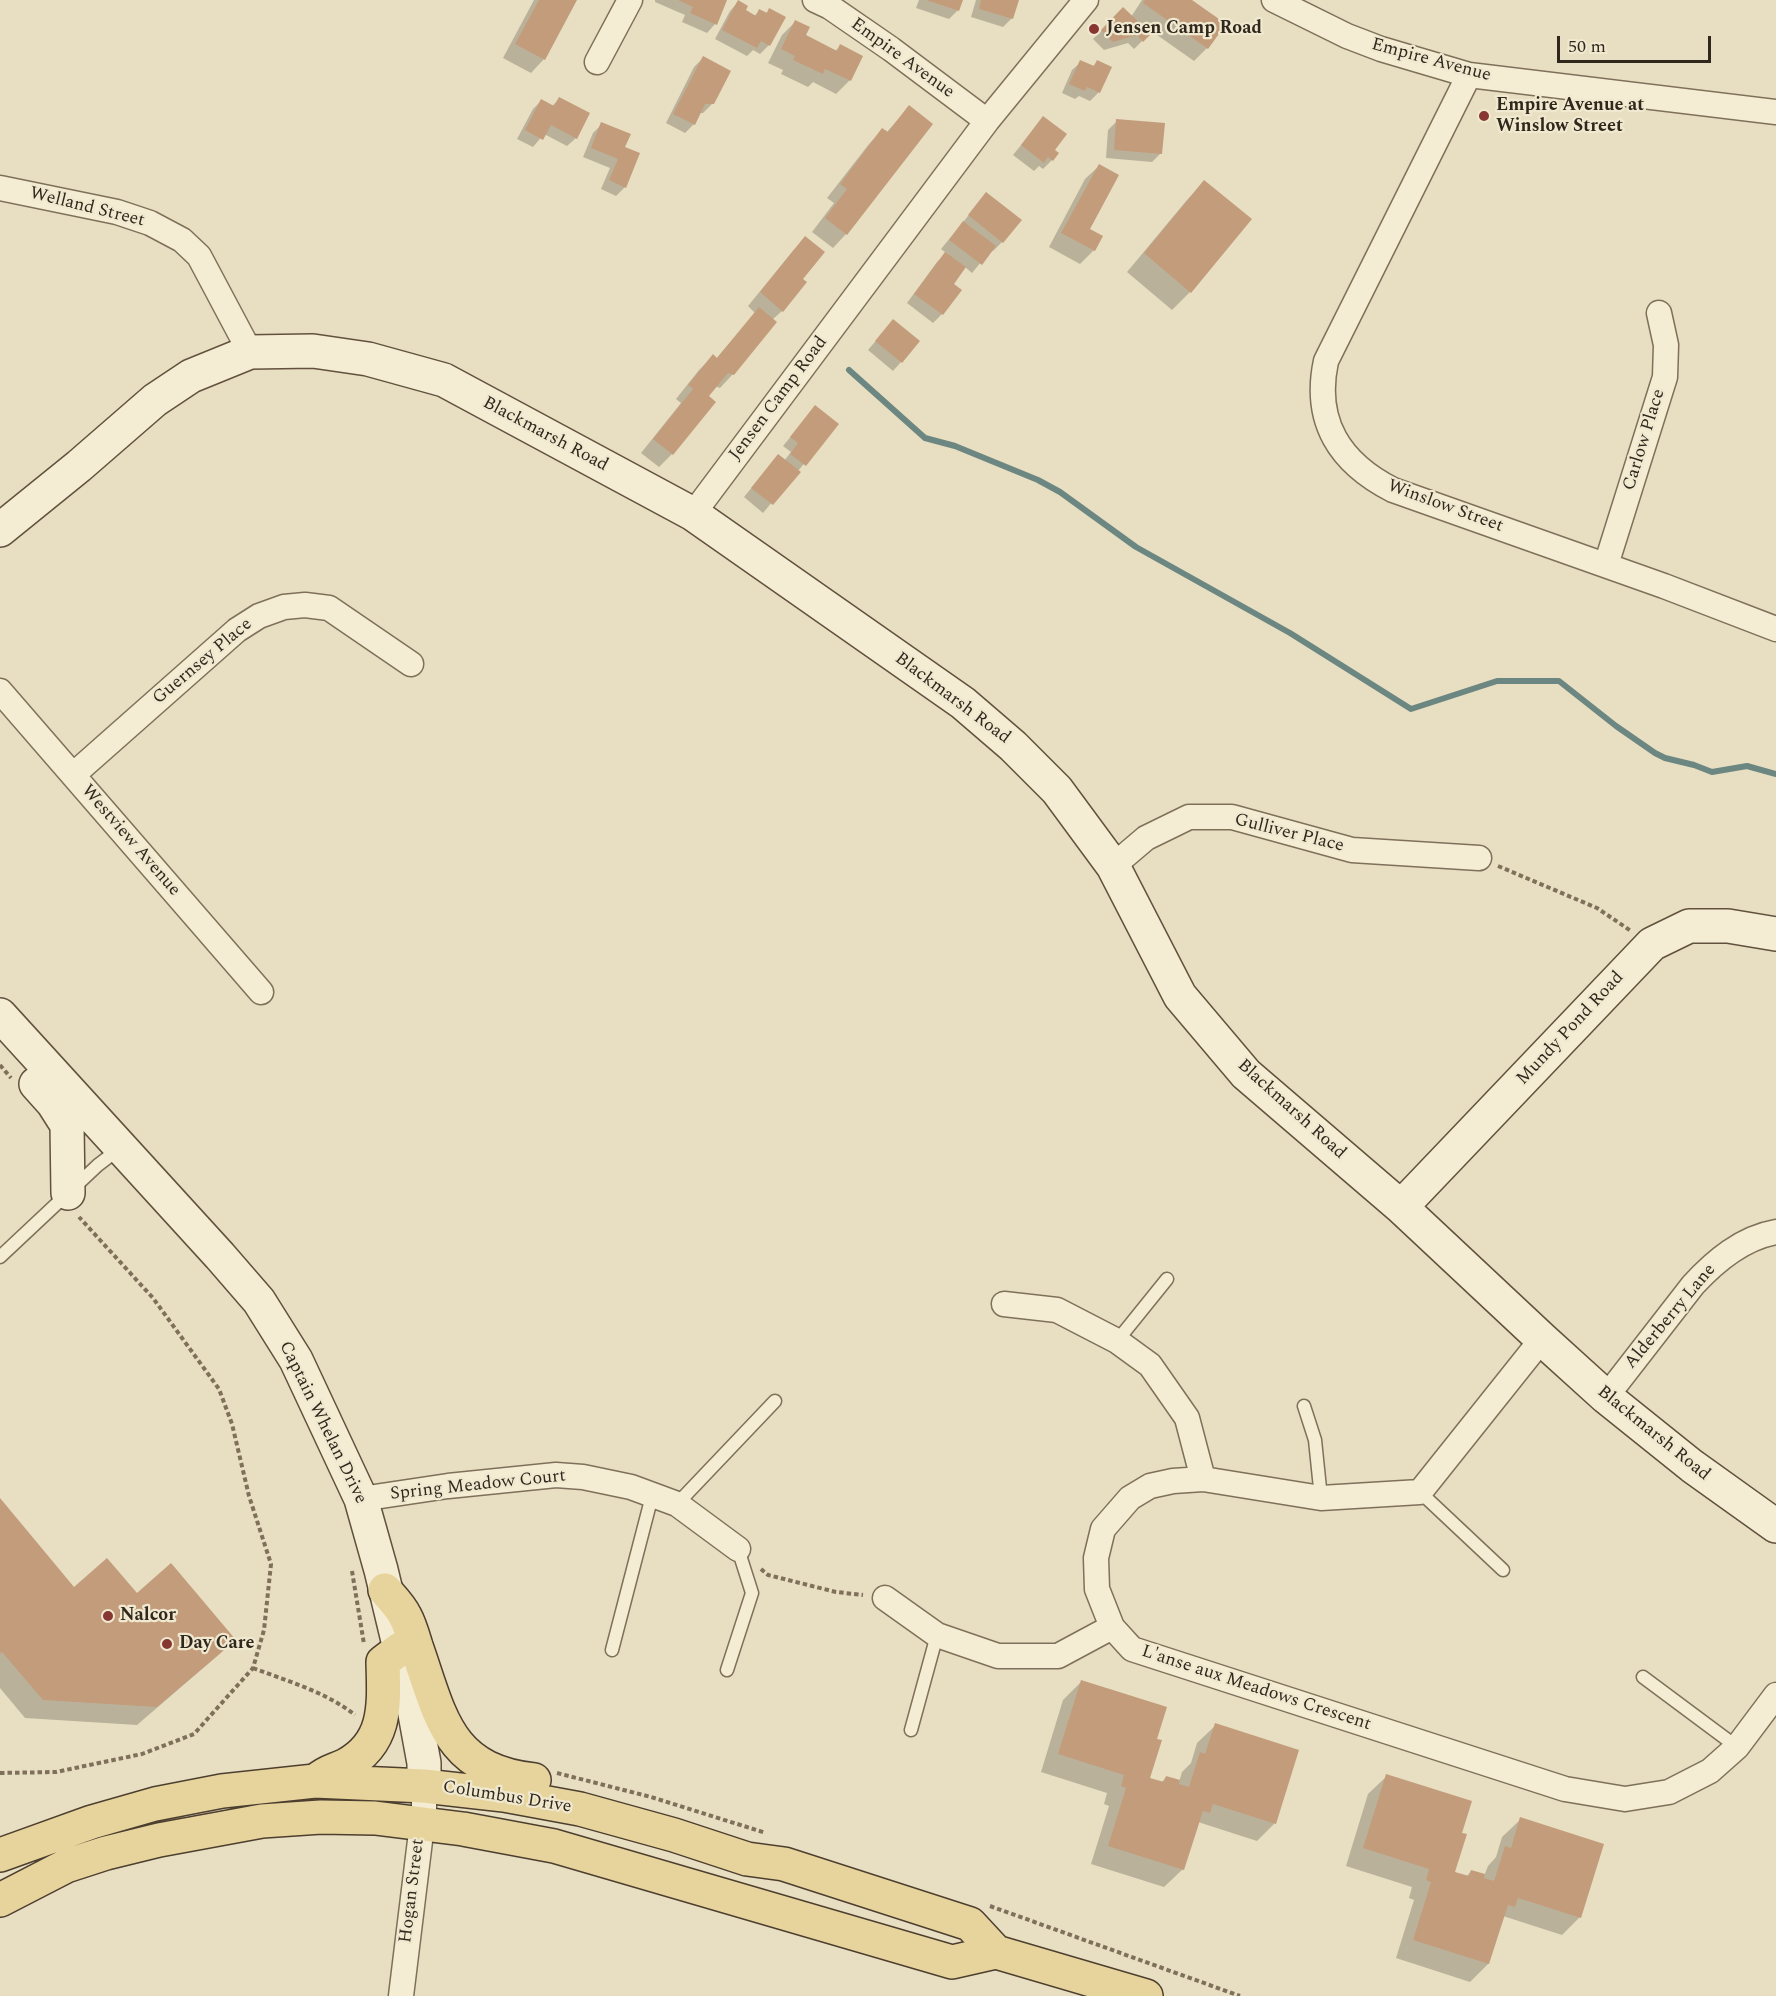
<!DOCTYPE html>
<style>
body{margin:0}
#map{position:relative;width:1776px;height:1996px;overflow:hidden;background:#e8dec1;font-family:Spectral,serif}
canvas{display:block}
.scale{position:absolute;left:1557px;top:36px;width:154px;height:27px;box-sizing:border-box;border:3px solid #31281d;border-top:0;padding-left:8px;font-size:18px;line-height:21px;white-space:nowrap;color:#31281d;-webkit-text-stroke:4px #f0e9d0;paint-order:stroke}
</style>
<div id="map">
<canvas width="1776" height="1996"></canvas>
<div class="scale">50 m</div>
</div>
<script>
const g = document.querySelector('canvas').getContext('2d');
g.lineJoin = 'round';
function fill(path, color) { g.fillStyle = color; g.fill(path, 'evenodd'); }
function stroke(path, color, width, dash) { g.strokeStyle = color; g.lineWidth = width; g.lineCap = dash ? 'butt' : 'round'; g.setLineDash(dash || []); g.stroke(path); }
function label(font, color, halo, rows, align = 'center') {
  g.font = font + ' Spectral,serif'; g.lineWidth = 4.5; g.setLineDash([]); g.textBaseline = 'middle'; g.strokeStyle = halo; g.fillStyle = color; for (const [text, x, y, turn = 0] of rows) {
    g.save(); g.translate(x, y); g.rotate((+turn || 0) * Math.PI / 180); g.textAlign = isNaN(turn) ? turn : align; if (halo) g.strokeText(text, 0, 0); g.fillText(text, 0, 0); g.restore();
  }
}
const shadow = new Path2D(`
 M534 0H575L544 59 531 73 503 58Z
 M655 0H726L715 24 707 33 682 22 685 15 655 2Z
 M919 0H961L958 10 949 19 916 8Z
 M976 0H1017L1012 18 1003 27 971 17Z
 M1142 0H1189L1207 48 1194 61 1140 23 1138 24 1149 34 1134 49 1128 43 1104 50 1093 39 1123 9 1131 17Z
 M738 2 744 11 754 16 759 11 765 14 769 10V45L760 54 753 50 747 56 715 39 730 11Z
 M795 22 804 36 835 51 840 46 861 57 850 80 836 94 813 82 808 87 781 74 783 70 768 63 782 35Z
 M703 58 712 104 703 113H700L694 124 685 133 666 123 694 67Z
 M1081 62 1092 67 1097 62 1099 92 1090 101 1079 96 1075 99 1062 93 1072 70Z
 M559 99 576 138 567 146 544 134 533 147 517 139 533 109 541 101 552 106Z
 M909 107 846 234 833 248 812 232 834 203 827 198 869 144 882 130 886 133Z
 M1043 118 1053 150 1052 160 1043 169 1039 166 1034 171 1013 155Z
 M1117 121 1161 153 1152 162 1106 158 1108 130Z
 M602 124 624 148 625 187 616 196 601 189 610 168 583 157 593 133Z
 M1099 166 1088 229 1094 250 1080 264 1049 247 1085 179Z
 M1205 182 1190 292 1172 310 1127 272 1187 200Z
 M986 194 1020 220 1002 242 993 251 991 250 972 273 965 267 952 284 942 314 933 323 907 303 937 262 946 253 941 249Z
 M805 238 801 279 782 311 772 320 733 374 720 388 715 386 707 396 672 454 659 467 641 453 681 403 676 399 699 370 713 356 716 359 755 313 748 306 792 252Z
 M885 330 901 362 893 371 868 350Z
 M815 407 837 424 763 513 744 497 770 465 784 461 791 452 783 446Z
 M0 1500 73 1589 137 1595 234 1640 216 1657 137 1725 25 1718 0 1688Z
 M1081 1682 1155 1740 1148 1779 1161 1783 1166 1777 1179 1782 1182 1772 1191 1763 1197 1743 1216 1725 1275 1823 1257 1841 1198 1822 1183 1869 1164 1887 1091 1864 1109 1806 1104 1804 1107 1793 1041 1772 1063 1700Z
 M1387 1776 1460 1834 1453 1873 1466 1877 1471 1871 1484 1876 1488 1866 1496 1857 1502 1837 1521 1819 1580 1917 1562 1935 1503 1916 1488 1964 1470 1982 1396 1958 1414 1900 1409 1898 1412 1887 1346 1866 1368 1794Z`);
const stream = new Path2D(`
 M849 370 925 438 955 446 1038 480 1060 492 1136 547 1290 633 1411 709 1497 681H1559L1616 726 1655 753 1665 758 1694 765 1712 772 1747 766 1776 774`);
const building = new Path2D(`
 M539 0H577L545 60 515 44Z
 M678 0H727L717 25 690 13 693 7Z
 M738 0 748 6 746 10 756 16 759 9 767 13 769 8 786 17 770 46 761 41 757 48 722 30Z
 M926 0H963L959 11Z
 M981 0H1019L1013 19 979 9Z
 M1145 0H1192L1226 24 1208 49 1143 3Z
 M1123 7 1151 34 1143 42 1137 35 1113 42 1101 30Z
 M795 20 810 27 806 35 837 51 840 44 863 56 851 81 825 69 823 74 793 60 795 56 781 49Z
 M703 56 731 71 714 104H705L695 125 673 114Z
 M1080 60 1094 66 1097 60 1112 67 1100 93 1087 87 1085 91 1069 84Z
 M559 97 590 113 577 139 551 125 543 140 525 130 541 99 554 106Z
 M909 105 933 124 847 235 825 218 847 189 840 184 882 128 888 132Z
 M1043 116 1067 134 1055 150 1059 153 1053 161 1048 157 1044 163 1021 145Z
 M1116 119 1165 123 1162 154 1114 150Z
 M601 122 631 134 625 147 640 153 626 188 609 180 618 159 591 148Z
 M1099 164 1119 175 1090 229 1103 236 1095 251 1061 233Z
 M1204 180 1252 219 1191 293 1144 253Z
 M986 192 1022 220 1003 243 968 215Z
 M963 221 996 246 982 265 949 240Z
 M805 236 825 252 803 279 807 282 783 312 760 292Z
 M945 252 966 267 954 284 962 290 943 315 914 294Z
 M759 307 777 322 734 375 728 373 709 396 716 402 673 455 653 439 693 389 688 385 713 354 717 358Z
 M893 319 920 341 902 363 875 341Z
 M815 405 839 424 806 466 790 454 798 443 790 437Z
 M778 454 801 472 773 505 751 488Z
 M0 1498 74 1587 107 1558 137 1593 171 1563 236 1640 157 1707 43 1700 2 1652 0 1654Z
 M1081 1680 1167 1707 1157 1739 1162 1740 1150 1778 1164 1782 1166 1776 1180 1780 1179 1784 1189 1787 1200 1752 1205 1754 1215 1723 1299 1750 1276 1824 1213 1804 1210 1813 1203 1811 1184 1870 1108 1846 1126 1788 1121 1786 1124 1775 1058 1754Z
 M1386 1774 1472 1801 1462 1833 1467 1834 1455 1872 1469 1876 1471 1870 1485 1874 1484 1878 1494 1881 1505 1846 1511 1848 1520 1817 1604 1844 1581 1918 1518 1898 1515 1907 1508 1905 1489 1964 1413 1940 1431 1882 1426 1880 1429 1869 1363 1848Z`);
const path = new Path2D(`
 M1498 866 1597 908 1631 931
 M0 1065 11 1078
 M761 1569 768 1575 836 1592 863 1595
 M352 1571 364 1644
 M253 1668C287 1681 326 1692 355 1715
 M0 1773 56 1772 142 1754 194 1734 253 1668 264 1630 271 1564 249 1496 232 1424 219 1389 153 1298 79 1217
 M557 1773 651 1797 766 1833
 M990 1906 1240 1996`);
const lane = new Path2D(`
 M0 1257 98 1165 119 1149
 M1117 1341 1167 1279
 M1304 1406 1315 1440 1321 1498
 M1420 1492 1503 1570
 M677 1504 775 1401
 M612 1650 652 1496
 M727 1670 752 1593 738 1549
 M1643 1677 1737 1747
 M911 1730 937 1635`);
const street = new Path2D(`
 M815 0 830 7 891 49 987 121
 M1274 0 1347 36 1381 49 1469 75 1776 112
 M597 62 630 0
 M1469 75 1326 361C1313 422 1340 463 1393 490L1664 586 1776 629
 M0 188 117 212 150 223 182 240 199 256 250 352
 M693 514 987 121 1086 0
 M1606 565 1665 377 1666 345 1659 313
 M0 691 261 992
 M73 775 237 630 259 616 284 607 305 605 329 608 411 664
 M1113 866 1146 838 1189 817H1232L1352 850 1479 858
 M1004 1304 1057 1310 1117 1341 1150 1365 1187 1418 1203 1479
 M1542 1339 1420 1492 1321 1498 1203 1479 1173 1481 1150 1486 1130 1498 1103 1529 1096 1558 1097 1589 1112 1627 1132 1649 1565 1789 1625 1799 1669 1792 1710 1771 1737 1747 1776 1695
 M1606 1397 1693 1285C1715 1261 1742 1238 1776 1232
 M361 1499 448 1486 556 1475 583 1477 631 1487 677 1504 738 1549
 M885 1598 937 1635 998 1656H1058L1112 1627
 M401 1996 424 1808V1786`);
const secondary = new Path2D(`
 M0 530 79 466 155 400 191 376 250 352 313 351 368 359 444 380 693 514 963 703 1013 746 1057 790 1113 866 1180 996 1246 1074 1401 1207 1542 1339 1606 1397 1692 1466 1776 1526
 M0 1015 220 1256 259 1301 296 1360 361 1499 381 1570 413 1703 424 1763V1786
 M36 1084 53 1103 67 1125 68 1193
 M1401 1207 1652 944 1689 926H1728L1776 934`);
const primary = new Path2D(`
 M385 1590C392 1598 401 1607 405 1616 410 1625 413 1636 416 1646 441 1717 447 1770 534 1780
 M317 1780C327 1771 334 1771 346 1765 388 1742 384 1703 383 1662L400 1649
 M0 1855 92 1822 155 1804 222 1791 315 1781 424 1786 504 1795 580 1809 674 1835 747 1859 784 1864 970 1924 996 1952 1146 1996
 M0 1900 66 1866 106 1853 159 1840 262 1821 321 1817 375 1818 463 1829 554 1846 952 1962 996 1952`);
const markers = [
 [1094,29,6,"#873632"],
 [1484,116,6,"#873632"],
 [108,1616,6,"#873632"],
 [167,1644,6,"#873632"]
];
const poiNames = [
 ["Jensen Camp Road",1106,29],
 ["Empire Avenue at",1496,106],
 ["Winslow Street",1496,127],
 ["Nalcor",120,1616],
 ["Day Care",179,1644]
];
const streetNames = [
 ["Empire Avenue",902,59,36],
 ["Empire Avenue",1431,61,15],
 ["Welland Street",87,208,14],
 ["Jensen Camp Road",779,399,-53],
 ["Blackmarsh Road",545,435,28],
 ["Carlow Place",1645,440,-73],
 ["Winslow Street",1445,507,20],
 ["Guernsey Place",203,662,-40],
 ["Blackmarsh Road",952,699,37],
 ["Gulliver Place",1289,834,14],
 ["Westview Avenue",130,841,49],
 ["Mundy Pond Road",1571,1029,-47],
 ["Blackmarsh Road",1291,1110,42],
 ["Alderberry Lane",1671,1317,-50],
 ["Captain Whelan Drive",322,1423,64],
 ["Blackmarsh Road",1653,1434,39],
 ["Spring Meadow Court",478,1486,-6],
 ["L'anse aux Meadows Crescent",1256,1689,18],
 ["Columbus Drive",507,1798,9],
 ["Hogan Street",413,1891,-83]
];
fill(shadow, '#0003');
stroke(stream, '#6c8782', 6);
fill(building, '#c29c7b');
stroke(lane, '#7f705b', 15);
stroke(street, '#7f705b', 27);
stroke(secondary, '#61513e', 36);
stroke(primary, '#4d3f2f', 36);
stroke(path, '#7f705b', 4, [4.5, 3]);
stroke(lane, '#f4ecd3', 12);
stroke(street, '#f4ecd3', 24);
stroke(secondary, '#f4ecd3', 33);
stroke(primary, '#e7d49d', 33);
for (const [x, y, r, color] of markers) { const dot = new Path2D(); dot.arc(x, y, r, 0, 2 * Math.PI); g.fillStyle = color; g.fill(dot); stroke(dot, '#f0e9d0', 2); }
label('bold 18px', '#31281d', '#f0e9d0', poiNames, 'left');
label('18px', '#31281d', '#f0e9d0', streetNames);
</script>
